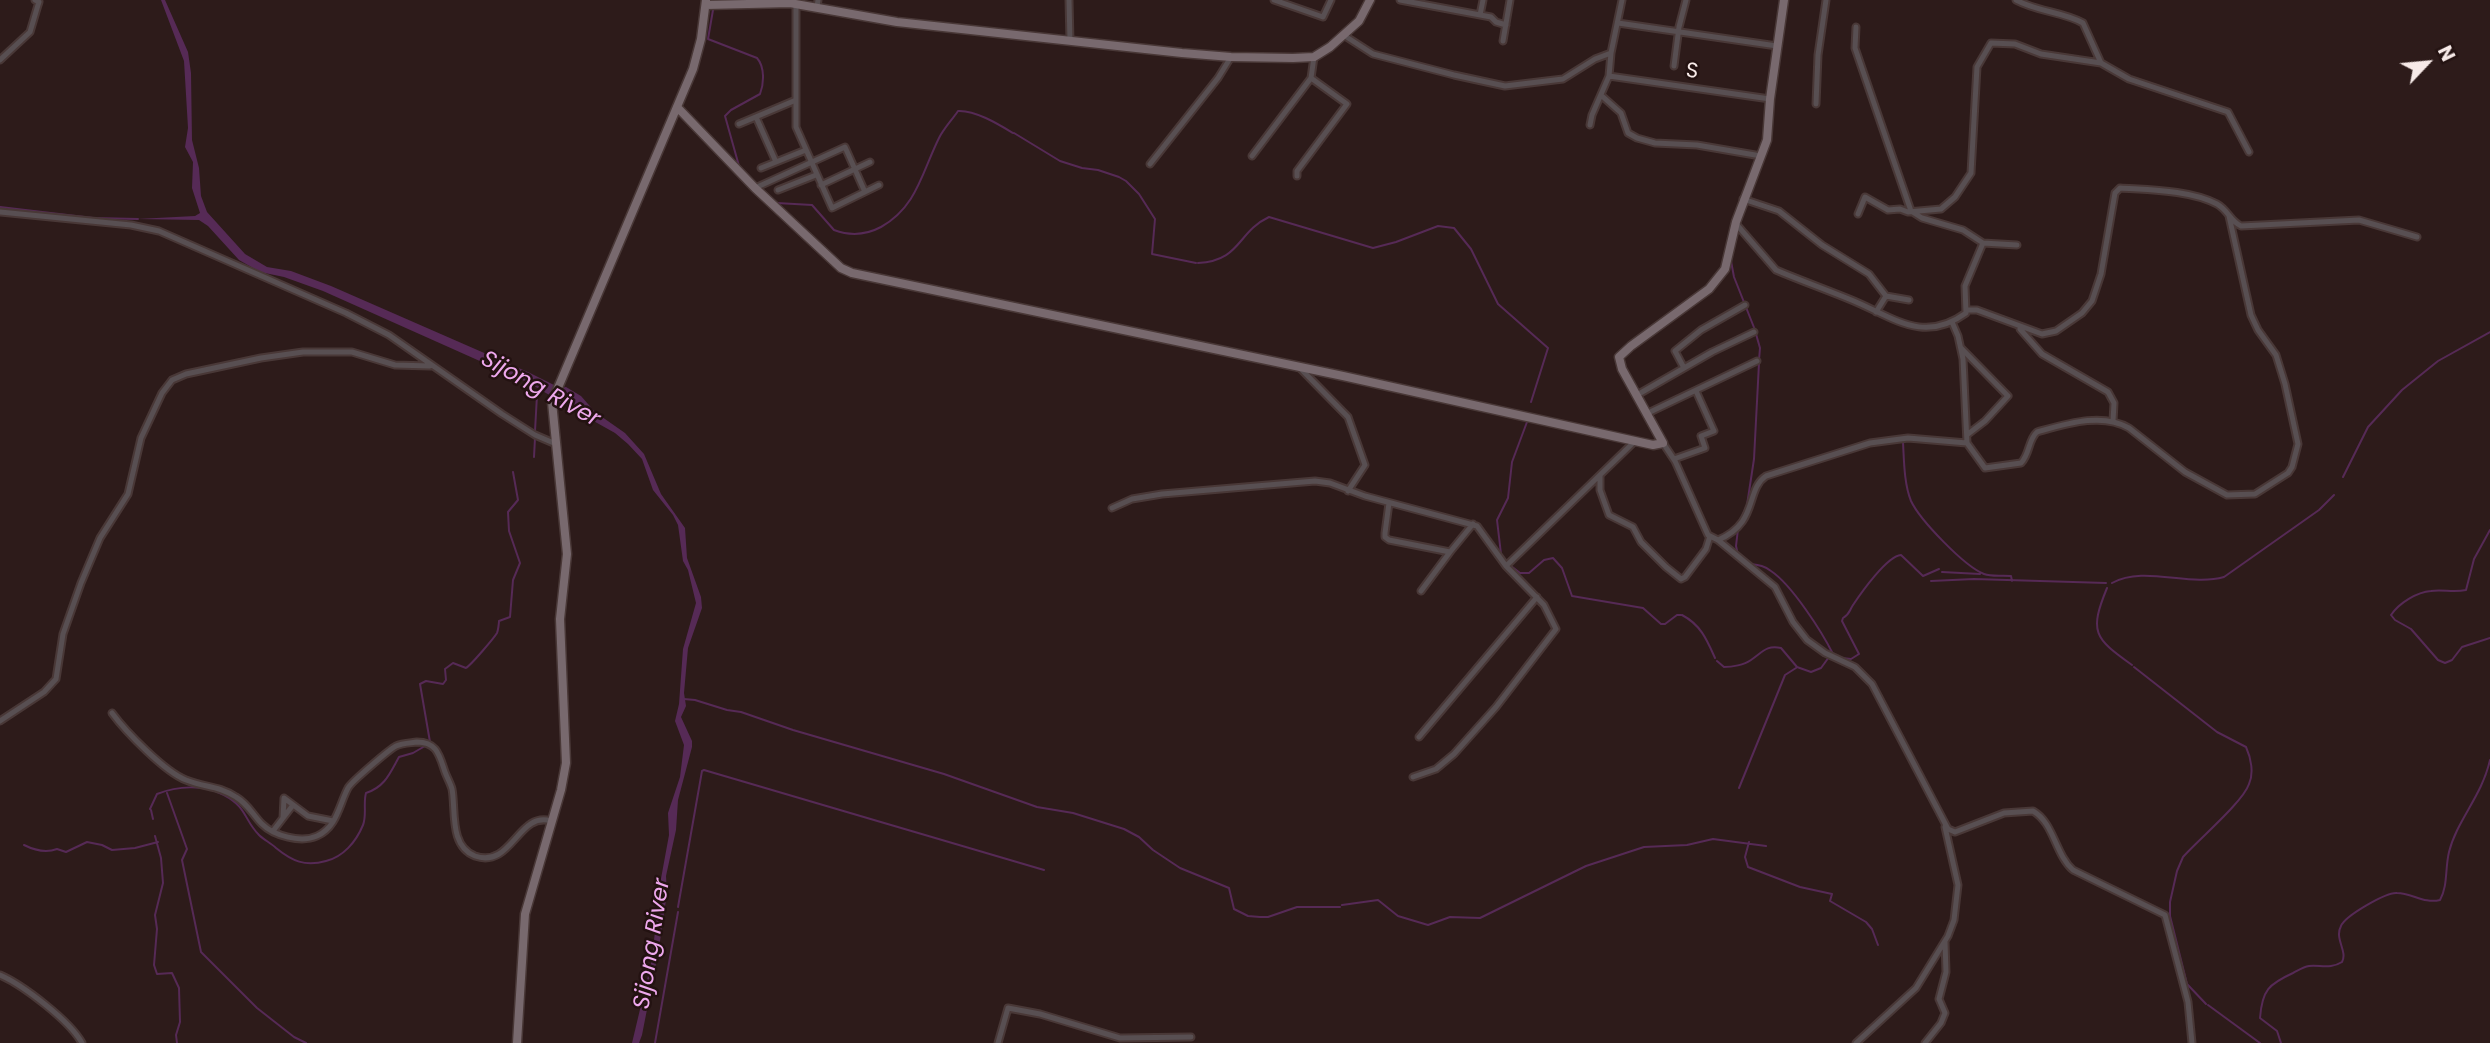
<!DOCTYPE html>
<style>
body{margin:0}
#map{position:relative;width:2490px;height:1043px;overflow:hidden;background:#2d1b1a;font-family:Poppins,sans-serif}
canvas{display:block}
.north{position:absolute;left:2392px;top:28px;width:70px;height:70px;-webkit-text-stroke:5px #231211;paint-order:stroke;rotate:64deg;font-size:19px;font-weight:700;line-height:28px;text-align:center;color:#f7eae8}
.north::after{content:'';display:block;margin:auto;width:24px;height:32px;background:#f7eae8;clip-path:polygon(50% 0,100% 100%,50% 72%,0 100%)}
</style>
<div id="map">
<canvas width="2490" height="1043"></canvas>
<div class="north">N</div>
</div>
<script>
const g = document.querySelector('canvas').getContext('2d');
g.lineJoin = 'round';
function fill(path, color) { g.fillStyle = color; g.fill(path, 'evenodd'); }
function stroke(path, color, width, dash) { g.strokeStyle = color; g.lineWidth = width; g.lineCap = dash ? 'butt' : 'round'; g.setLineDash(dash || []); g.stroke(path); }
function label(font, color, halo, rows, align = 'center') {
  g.font = font + ' Poppins,sans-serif'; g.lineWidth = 5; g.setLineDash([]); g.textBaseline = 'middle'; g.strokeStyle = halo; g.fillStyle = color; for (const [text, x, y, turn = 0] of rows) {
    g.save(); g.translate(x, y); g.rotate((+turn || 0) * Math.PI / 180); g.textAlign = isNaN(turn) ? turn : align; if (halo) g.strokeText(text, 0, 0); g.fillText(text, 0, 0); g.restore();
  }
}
const water = new Path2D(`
 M161 0H165L188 52 191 73 192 140 199 168 201 196 207 212 245 254 267 267 291 271 331 286 530 373 556 386 551 396 529 383 323 291 284 277 260 272 239 260 208 226 199 220 137 219 195 216 200 213 192 188 193 162 185 147 188 128 184 61Z
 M566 387 581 396 595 412 625 433 644 454 661 494 685 528 687 558 701 597 702 608 688 648 684 693 686 706 681 717 692 741V747L678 800 676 830 666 876 667 893 659 948 642 1035 639 1043H632L652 959 660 884 669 835 668 813 680 777 684 745 675 721 679 704 683 649 696 603 688 570 683 561 678 525 673 515 653 490 642 459 628 444 615 433 556 400 561 388Z`);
const stream = new Path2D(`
 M713 10 708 39 757 58C765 67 764 84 760 94L731 110 725 116 739 166
 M1014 133 1060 161 1082 168 1098 170 1119 177 1126 181 1139 194 1155 219 1152 254 1196 263
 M777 203 812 205 834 230C850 236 866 235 881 227 917 207 922 172 939 138 944 128 952 120 958 111 975 110 998 124 1013 133
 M0 207 93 218 138 219
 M1731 261 1734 277 1755 330
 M1198 263C1241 261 1237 232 1269 217L1373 248 1396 242 1438 226 1454 228 1471 249 1498 304 1548 348 1531 402
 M1756 334 1760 348 1759 360
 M535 431 537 395 540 389
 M1903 442C1904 460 1904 484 1911 501 1920 520 1964 566 1984 574 1992 577 2002 575 2011 576L2012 581
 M534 457 535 438
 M2343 477 2368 427 2402 390 2438 361 2490 332
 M1741 519 1747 505 1754 459 1759 363
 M1738 529 1736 546 1738 555
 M2490 530 2474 559 2466 590C2453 593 2443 589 2431 591 2417 592 2399 603 2391 615L2395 620 2411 629 2438 660 2445 663 2452 660 2462 647 2490 638
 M1507 562 1501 554 1497 520 1508 498 1512 462 1527 422
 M1751 564C1759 565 1765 566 1771 571 1792 585 1822 632 1833 654
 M1511 566 1520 573H1529L1544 560 1553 558 1562 568 1572 596 1643 608 1661 624H1665L1677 615H1681
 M1942 572 1980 574
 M1931 581 1974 579 2106 583
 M2112 583C2144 565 2189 587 2224 577L2319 510 2334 495
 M2107 588C2089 632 2094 638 2132 665
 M1682 615C1701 625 1707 640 1715 658
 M1842 658 1851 659 1859 654 1842 621 1843 618C1850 614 1849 611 1853 605 1861 593 1887 556 1901 555L1923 576 1939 569
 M1717 661 1724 667C1732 667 1744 665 1751 660 1763 652 1766 645 1781 648L1797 667 1811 672 1821 668 1829 657
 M2134 667 2217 732 2246 747C2251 758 2254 773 2249 784 2243 802 2198 840 2183 857L2177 871 2170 902V916L2187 984 2206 1004
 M684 699 695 700 727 710 741 712 793 730 944 774 1037 807 1073 813 1124 829 1139 837 1153 850 1180 868 1229 888 1234 909 1248 916 1260 917H1268L1297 907H1340
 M430 742 420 684 426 681 443 684 446 680 445 669 453 663 466 668C471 665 494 638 497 633 498 631 499 623 499 621L510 617 513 580 520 563 509 531 508 512 518 500 513 472
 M1739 788 1785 675 1796 668
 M167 793 187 849 182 860 201 952 257 1008 294 1037 306 1043
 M150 809 157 794C177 786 204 784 224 795 247 807 244 820 259 835 264 840 271 843 276 848 292 861 305 867 326 861 343 857 356 842 363 825 367 815 363 803 366 793 385 787 390 773 399 757L413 753 425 746
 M151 810 153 819
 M155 836 161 858 163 883 155 915 157 929 154 965 157 974 172 973 179 988 180 1022 176 1035 177 1043
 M1749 842 1745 857 1748 867 1800 887 1832 894 1830 901 1866 922 1872 929 1878 945
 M24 845C34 850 46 853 57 849L66 852 87 842 102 845 112 850 135 848 158 842
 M1342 905 1378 900 1398 916 1428 925 1450 917 1480 918 1586 866 1644 847 1687 845 1713 839 1766 846
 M678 907 702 771 704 770 1044 870
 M2208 1005 2260 1043
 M655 1043 678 912
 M2281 1043 2277 1031 2260 1018C2262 990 2269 984 2293 973 2299 970 2303 967 2309 966 2321 965 2331 969 2342 962 2348 951 2334 939 2341 926 2345 916 2386 892 2397 893 2412 893 2424 904 2440 900 2448 886 2445 868 2449 852 2457 820 2482 796 2490 760`);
const street = new Path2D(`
 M1069 0 1070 41
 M1274 0 1323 17 1331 0
 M1400 0 1491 17 1496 22 1506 25
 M2016 0C2038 12 2064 12 2083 23L2101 63 2129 79 2228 112 2249 152
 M796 4V127L832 208 879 185
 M817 7 818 0
 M1480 15 1483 0
 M1618 23 1777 46
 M1856 27 1855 48 1911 211 1922 218 1963 230 1983 243 2017 245
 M1345 36 1373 54 1454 75 1505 86 1563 79 1595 59 1611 53
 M1503 41 1510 0
 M0 60 30 32 38 5 39 2 35 0
 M1674 66 1679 27 1686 0
 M1609 76 1770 99
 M1602 96 1621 113 1628 133 1637 138 1655 143 1697 145 1761 156
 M1816 104 1818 55 1826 0
 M756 117 776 162
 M739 124 796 100
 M1590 125 1592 115 1609 76 1611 53 1622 0
 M1252 156 1311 78 1314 57
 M1150 164 1218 78 1231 57
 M761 168 806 150
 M1297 176V171L1347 104 1311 78
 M821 185 870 162
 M755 188 845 147 865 192
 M778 190 816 175
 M1743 199 1779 211 1822 245 1869 274 1886 296 1909 300
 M0 212 131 225 159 231 346 313 389 335 502 414 535 435 556 444
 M1858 214 1865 197 1888 210 1900 209 1908 212 1941 209 1955 197 1971 173 1977 67 1991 43 2015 44 2041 54 2101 63
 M1737 225 1776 270 1783 273C1805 282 1827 290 1849 299 1892 316 1922 345 1966 313L1965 286 1983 243
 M1967 310H1977L2042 334 2056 331 2082 313 2092 301 2101 274 2115 193 2120 188C2150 190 2190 190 2217 204 2228 210 2230 221 2241 226L2359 220 2417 237
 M1876 312 1886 296
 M1952 322 1958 336 1963 359 1967 443 1985 468 2021 463C2030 454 2028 440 2037 432 2066 424 2102 412 2129 428L2185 472 2227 495 2255 494 2288 473 2292 467 2298 444 2285 384 2276 355 2258 330 2251 315 2229 216
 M2020 329 2042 354 2108 392 2114 403 2113 421
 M1961 348 2008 396 1985 421 1968 434
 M1300 368 1348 417 1365 465 1348 491
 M1684 368 1675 351 1701 330 1745 305
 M1637 395 1712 352 1754 332
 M1648 413 1757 361
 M1663 443 1675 461 1708 535 1718 540 1775 587 1793 622 1807 640 1825 653 1855 667 1872 684 1948 829 1955 832 2004 813 2033 811C2054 823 2055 854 2073 870L2165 915 2188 1002 2192 1043
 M1674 459 1705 448 1701 436 1714 431 1696 391
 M1600 476V490L1609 515 1633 527 1641 542 1666 567 1681 579 1685 577 1706 549 1710 536
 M1389 503 1385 533V537L1389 540 1450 552 1473 524
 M1112 508 1132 499 1162 494 1315 481 1330 483 1365 496 1477 526 1506 566 1544 605 1556 629 1496 707 1454 754 1436 769 1413 777
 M1718 540C1759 523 1745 490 1766 476L1870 443 1908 438 1967 443
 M1506 566 1634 442
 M1421 591 1450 552
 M112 713C126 732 165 772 186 780 206 788 217 785 236 797 248 804 253 815 262 824 274 836 301 843 317 836 337 827 339 805 348 788 351 782 390 749 396 746 402 743 410 743 417 742 436 742 439 754 444 769 446 776 450 782 452 789 456 810 449 846 475 856 512 869 518 811 551 821
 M0 721 44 692 56 679 63 634 81 583 100 538 128 494 141 438 162 393 172 380 186 374 261 358 303 352H352L395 365 430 366
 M1419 737 1537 597
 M283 818 284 798 308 816 333 821
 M273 831 293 805
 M0 975C23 985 70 1021 82 1043
 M998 1043 1008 1008 1040 1014 1120 1038 1191 1037
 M1856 1043 1916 988 1948 936 1954 920 1958 885 1945 827
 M1925 1043 1941 1023 1945 1013 1939 999 1946 972 1945 942`);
const secondary = new Path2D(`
 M706 5 790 3 897 22 1182 53 1231 57 1293 58 1314 57 1330 47 1359 21 1370 0
 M677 107 755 188 841 268 852 273 1343 376 1653 445 1663 443 1622 369 1619 357 1631 346 1709 289 1725 269 1736 222 1767 140 1770 99 1784 0
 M517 1043 525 914 561 790 566 763 560 619 567 554 552 402 693 69 701 39 706 0`);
const streetNames = [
 ["S",1692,72,7]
];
const waterNames = [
 ["Sijong River",540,390,29],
 ["Sijong River",653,944,-81]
];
fill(water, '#562a56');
stroke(stream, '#562a56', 2);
stroke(street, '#493837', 9);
stroke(secondary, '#493837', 11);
stroke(street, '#584f52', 5);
stroke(secondary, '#78696e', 8);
label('21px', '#f7eae8', '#231211', streetNames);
label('italic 23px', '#eea8ed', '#231211', waterNames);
</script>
